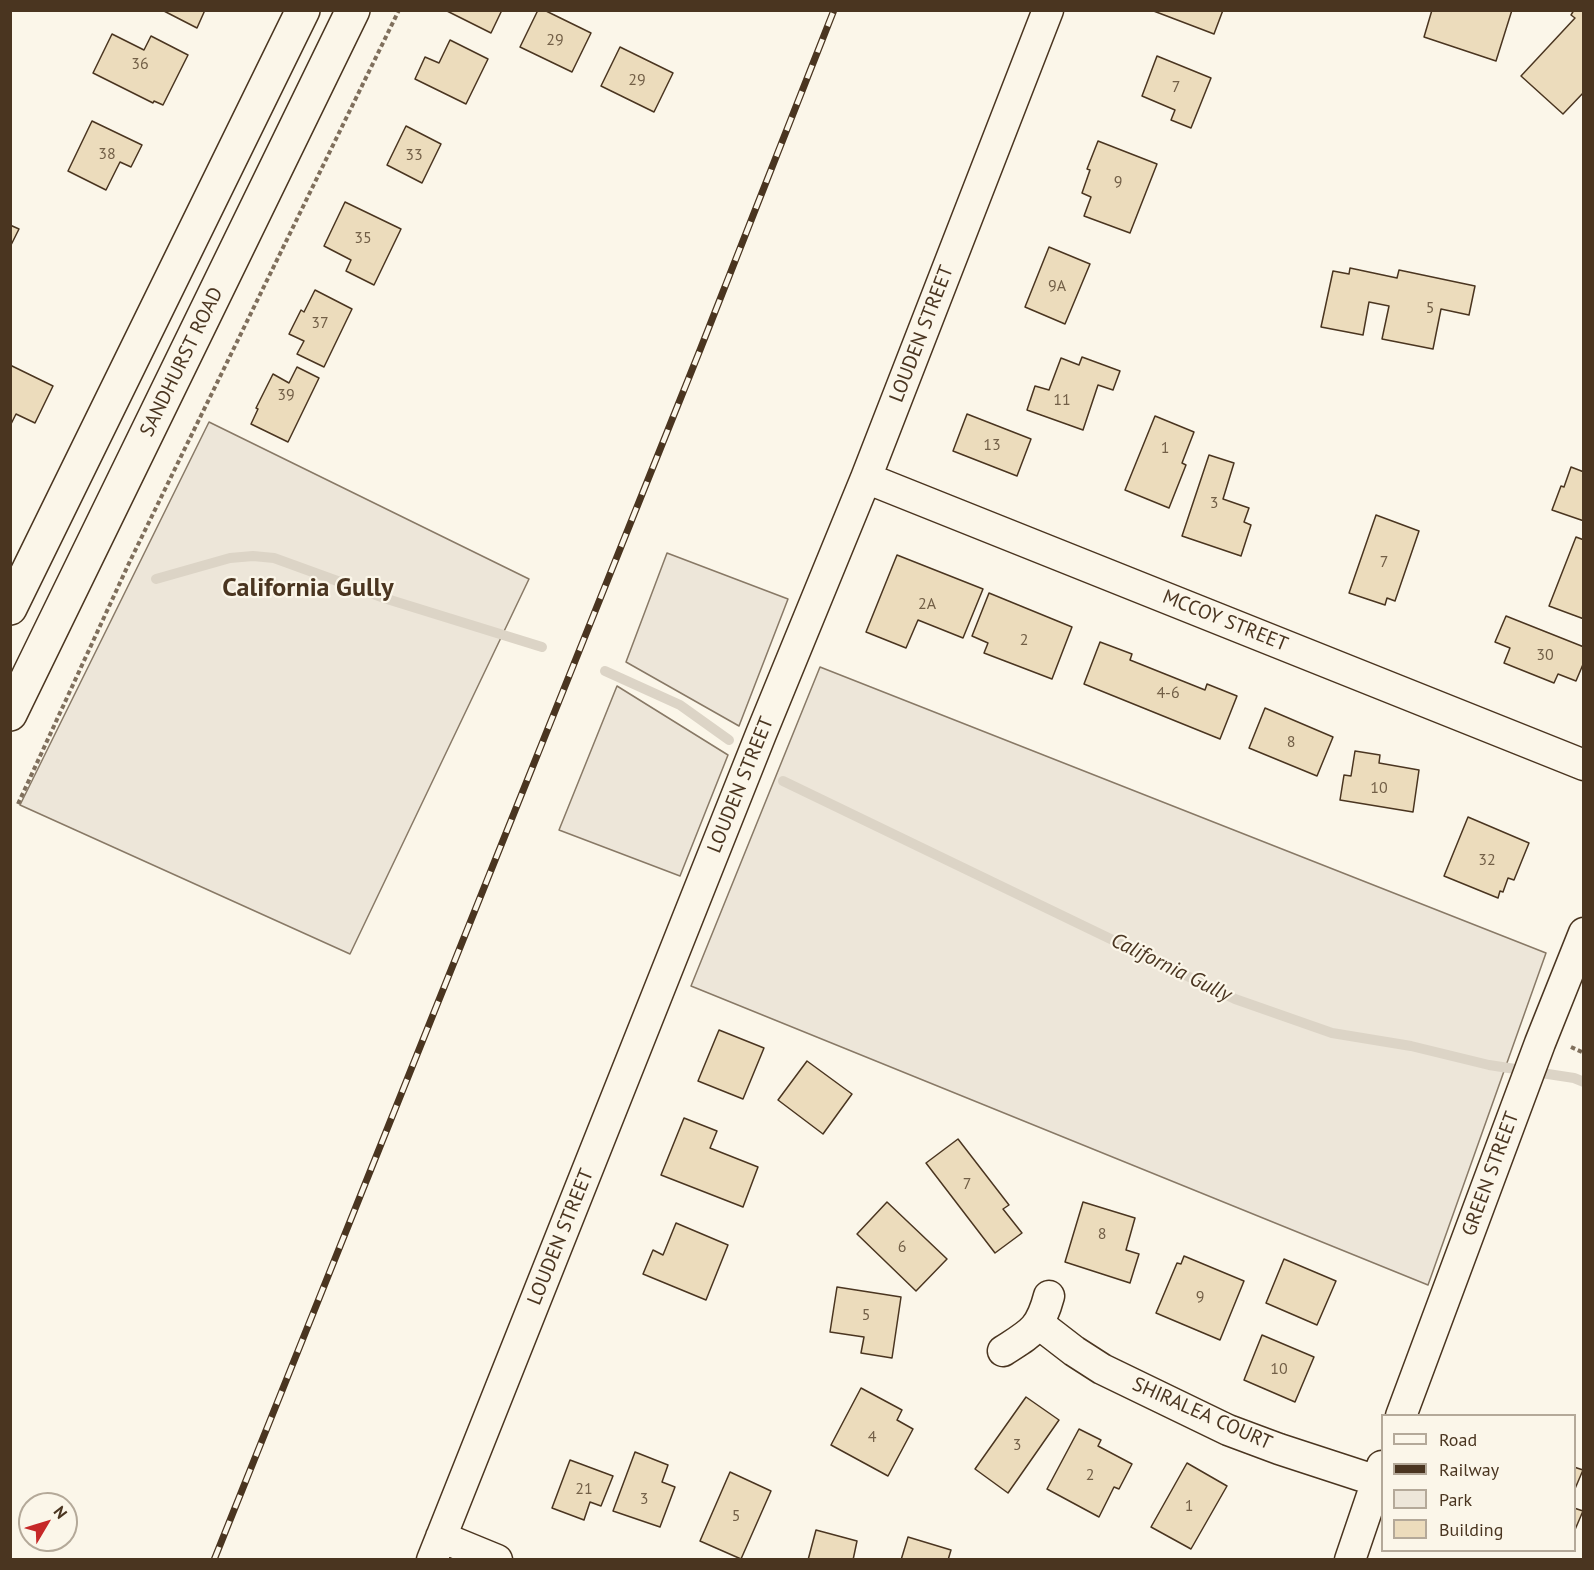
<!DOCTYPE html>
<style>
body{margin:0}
#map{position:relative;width:1594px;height:1570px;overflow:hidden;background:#fbf6e9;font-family:"PT Sans",sans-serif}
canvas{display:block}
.frame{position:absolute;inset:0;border:12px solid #4a3520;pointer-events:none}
.legend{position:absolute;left:1381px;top:1414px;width:195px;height:138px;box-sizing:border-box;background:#fbf6e9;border:2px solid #b4a999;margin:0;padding:8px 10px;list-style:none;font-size:18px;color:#4a3520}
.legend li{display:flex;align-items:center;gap:12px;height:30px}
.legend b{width:30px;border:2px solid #b4a999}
.north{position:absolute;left:18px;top:1492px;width:60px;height:60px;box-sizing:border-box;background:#fbf6e9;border:2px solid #b4a999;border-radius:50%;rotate:52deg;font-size:16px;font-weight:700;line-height:24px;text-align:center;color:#4a3520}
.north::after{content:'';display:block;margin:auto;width:21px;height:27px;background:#c62828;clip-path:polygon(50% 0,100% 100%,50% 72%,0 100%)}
</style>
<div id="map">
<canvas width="1594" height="1570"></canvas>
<div class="frame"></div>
<ul class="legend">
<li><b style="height:8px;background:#fbf6e9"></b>Road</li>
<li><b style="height:8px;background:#4a3520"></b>Railway</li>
<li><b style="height:16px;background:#ede6d9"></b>Park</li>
<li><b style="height:16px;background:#ecdcbc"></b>Building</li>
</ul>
<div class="north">N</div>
</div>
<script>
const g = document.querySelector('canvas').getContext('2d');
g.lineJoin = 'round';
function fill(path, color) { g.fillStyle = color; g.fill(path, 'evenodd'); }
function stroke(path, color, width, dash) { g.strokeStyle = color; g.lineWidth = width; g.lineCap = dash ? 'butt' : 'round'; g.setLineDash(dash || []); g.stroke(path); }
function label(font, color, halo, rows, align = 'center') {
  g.font = font + ' "PT Sans",sans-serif'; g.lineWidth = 4.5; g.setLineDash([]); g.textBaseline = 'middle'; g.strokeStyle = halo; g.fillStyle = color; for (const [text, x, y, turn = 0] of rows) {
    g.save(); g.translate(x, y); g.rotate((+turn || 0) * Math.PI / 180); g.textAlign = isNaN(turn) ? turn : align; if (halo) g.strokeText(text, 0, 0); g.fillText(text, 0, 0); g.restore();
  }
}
const green = new Path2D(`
 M209 422 529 579 350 954 20 805Z
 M667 553 788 599 739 726 626 662Z
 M820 667 1546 953 1428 1285 691 986Z
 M617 686 728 755 680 876 559 830Z`);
const stream = new Path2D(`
 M156 579 230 558 253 556 274 558 387 599 542 647
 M605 671 680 705 729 740
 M783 781 1235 999 1332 1033 1411 1046 1489 1065 1574 1078 1584 1082`);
const building = new Path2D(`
 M162 10H205L197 28Z
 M445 10H502L491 33Z
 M538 10H544L591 33 572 72 520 47Z
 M1151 10H1223L1214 34Z
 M1432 10H1512L1496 61 1424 37Z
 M1574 10H1584V92L1563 114 1521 76 1575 18 1571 15Z
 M112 34 144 50 151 36 188 55 163 105 154 101 153 103 93 73Z
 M450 40 488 59 466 104 415 79 425 57 439 63Z
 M620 47 673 73 654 112 601 86Z
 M1157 56 1211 78 1191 128 1171 120 1175 110 1142 96Z
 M92 121 142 145 131 167 120 162 106 190 68 171Z
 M406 126 441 144 422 183 387 165Z
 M1098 141 1157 164 1130 233 1084 216 1091 197 1082 193 1090 170 1087 169Z
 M345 202 401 229 374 285 346 271 351 260 324 246Z
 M10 225 19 229 10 247Z
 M1049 247 1090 264 1065 324 1025 307Z
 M1350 268 1397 278 1399 270 1475 286 1469 315 1441 309 1433 349 1382 339 1389 306 1369 302 1363 335 1321 327 1333 271 1349 274Z
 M315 290 352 309 324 367 297 354 304 341 289 334 301 310 304 312Z
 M1082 357 1120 371 1113 390 1098 385 1083 430 1027 410 1035 386 1049 390 1061 358 1079 365Z
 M10 365 53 386 35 423 16 414 10 426Z
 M297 367 319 378 288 442 251 424 258 409 256 408 273 374 289 383Z
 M967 414 1031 439 1017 476 953 451Z
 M1155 416 1194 432 1182 463 1186 465 1169 508 1125 490Z
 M1209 455 1234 463 1223 499 1249 508 1244 522 1251 525 1241 556 1182 536Z
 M1571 467 1584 472V521L1552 510 1561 486 1564 487Z
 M1376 515 1419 531 1395 601 1387 598 1385 605 1349 593Z
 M1576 537 1584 540V619L1549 606Z
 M897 555 983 589 963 638 918 620 906 648 866 632Z
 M989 593 1072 627 1052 679 984 653 988 643 972 636Z
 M1506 616 1584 647V662L1576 681 1558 674 1554 683 1504 663 1510 648 1495 642Z
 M1100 642 1132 654 1130 660 1205 690 1207 684 1237 696 1220 739 1084 684Z
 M1265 708 1333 737 1317 776 1249 748Z
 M1355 751 1380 755 1379 763 1419 770 1413 812 1340 800 1344 775 1351 776Z
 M1468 817 1529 843 1514 880 1508 878 1503 892 1500 891 1498 898 1444 876Z
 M719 1030 764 1048 743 1099 698 1081Z
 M807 1061 852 1094 823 1134 778 1100Z
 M684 1118 717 1131 710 1148 758 1167 743 1207 661 1175Z
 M958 1139 1009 1205 1003 1209 1022 1233 995 1253 926 1163Z
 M887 1202 947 1259 916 1291 857 1234Z
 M1083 1202 1135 1218 1126 1250 1139 1254 1130 1283 1065 1262Z
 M676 1223 728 1245 706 1300 643 1274 653 1250 663 1255Z
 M1184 1256 1244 1281 1220 1340 1156 1313 1177 1263 1181 1264Z
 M1284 1259 1336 1281 1317 1325 1266 1303Z
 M837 1287 901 1297 892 1358 861 1353 864 1337 830 1332Z
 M1262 1335 1314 1357 1295 1402 1244 1380Z
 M861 1388 902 1410 897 1420 913 1429 888 1476 831 1445Z
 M1026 1397 1059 1420 1008 1493 975 1469Z
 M1079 1429 1101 1440 1098 1446 1132 1464 1119 1489 1114 1487 1099 1517 1047 1489Z
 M635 1452 668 1465 662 1482 675 1487 660 1527 613 1511Z
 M570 1460 613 1476 601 1506 590 1502 584 1520 552 1508Z
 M1187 1463 1227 1486 1191 1549 1151 1527Z
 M1574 1467 1583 1470 1574 1491Z
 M730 1472 771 1491 741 1559 700 1541Z
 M1574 1508 1583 1511 1574 1532Z
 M816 1530 857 1541 853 1560H808Z
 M908 1537 951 1550 948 1560H901Z`);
const path = new Path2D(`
 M18 804 130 561 399 10
 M1571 1047 1584 1053`);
const minor = new Path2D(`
 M866 478 1584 765
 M1039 1324 1074 1351 1102 1369 1228 1430 1279 1449 1377 1481
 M1003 1351C1031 1333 1040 1330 1049 1296
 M1401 1416 1540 1043 1584 933
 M441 1537 497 1560
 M432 1560 761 734 866 478 1048 10
 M1350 1560 1382 1466`);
const secondary = new Path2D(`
 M10 608 303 10
 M10 714 353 10`);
const rail = new Path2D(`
 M214 1560 700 350 834 10`);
const numberNames = [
 ["29",555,40],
 ["36",140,64],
 ["29",637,80],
 ["7",1176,87],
 ["38",107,154],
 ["33",414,155],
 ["9",1118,182],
 ["35",363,238],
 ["9A",1057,286],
 ["5",1430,308],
 ["37",320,323],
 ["39",286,395],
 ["11",1062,400],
 ["13",992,445],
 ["1",1165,448],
 ["3",1214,503],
 ["7",1384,562],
 ["2A",927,604],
 ["2",1024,640],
 ["30",1545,655],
 ["4-6",1168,693],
 ["8",1291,742],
 ["10",1379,788],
 ["32",1487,860],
 ["7",967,1184],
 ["8",1102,1234],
 ["6",902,1247],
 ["9",1200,1297],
 ["5",866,1315],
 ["10",1279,1369],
 ["4",872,1437],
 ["3",1017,1445],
 ["2",1090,1475],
 ["21",584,1489],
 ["3",644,1499],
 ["1",1189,1506],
 ["5",736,1516]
];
const streetNames = [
 ["LOUDEN STREET",922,334,-69],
 ["SANDHURST ROAD",182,362,-64],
 ["MCCOY STREET",1225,621,22],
 ["LOUDEN STREET",741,785,-68],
 ["GREEN STREET",1491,1174,-70],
 ["LOUDEN STREET",561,1237,-68],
 ["SHIRALEA COURT",1202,1414,24]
];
const waterNames = [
 ["California Gully",1171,968,26]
];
const districtNames = [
 ["California Gully",308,589]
];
fill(green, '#ede6d9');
stroke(green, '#887966', 1.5);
stroke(stream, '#dcd4c6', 10);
fill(building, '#ecdcbc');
stroke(building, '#4a3520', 1.5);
stroke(minor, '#4a3520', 33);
stroke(secondary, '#4a3520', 36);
stroke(path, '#7f6f5c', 4, [4.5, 3]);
stroke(minor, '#fbf6e9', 30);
stroke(secondary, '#fbf6e9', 33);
stroke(rail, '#4a3520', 7);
stroke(rail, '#fbf6e9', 4.5, [14]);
label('16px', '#725f47', null, numberNames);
label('20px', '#4a3520', '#fbf6e9', streetNames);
label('italic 21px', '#4a3520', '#fbf6e9', waterNames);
label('bold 26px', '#4a3520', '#fbf6e9', districtNames);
</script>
